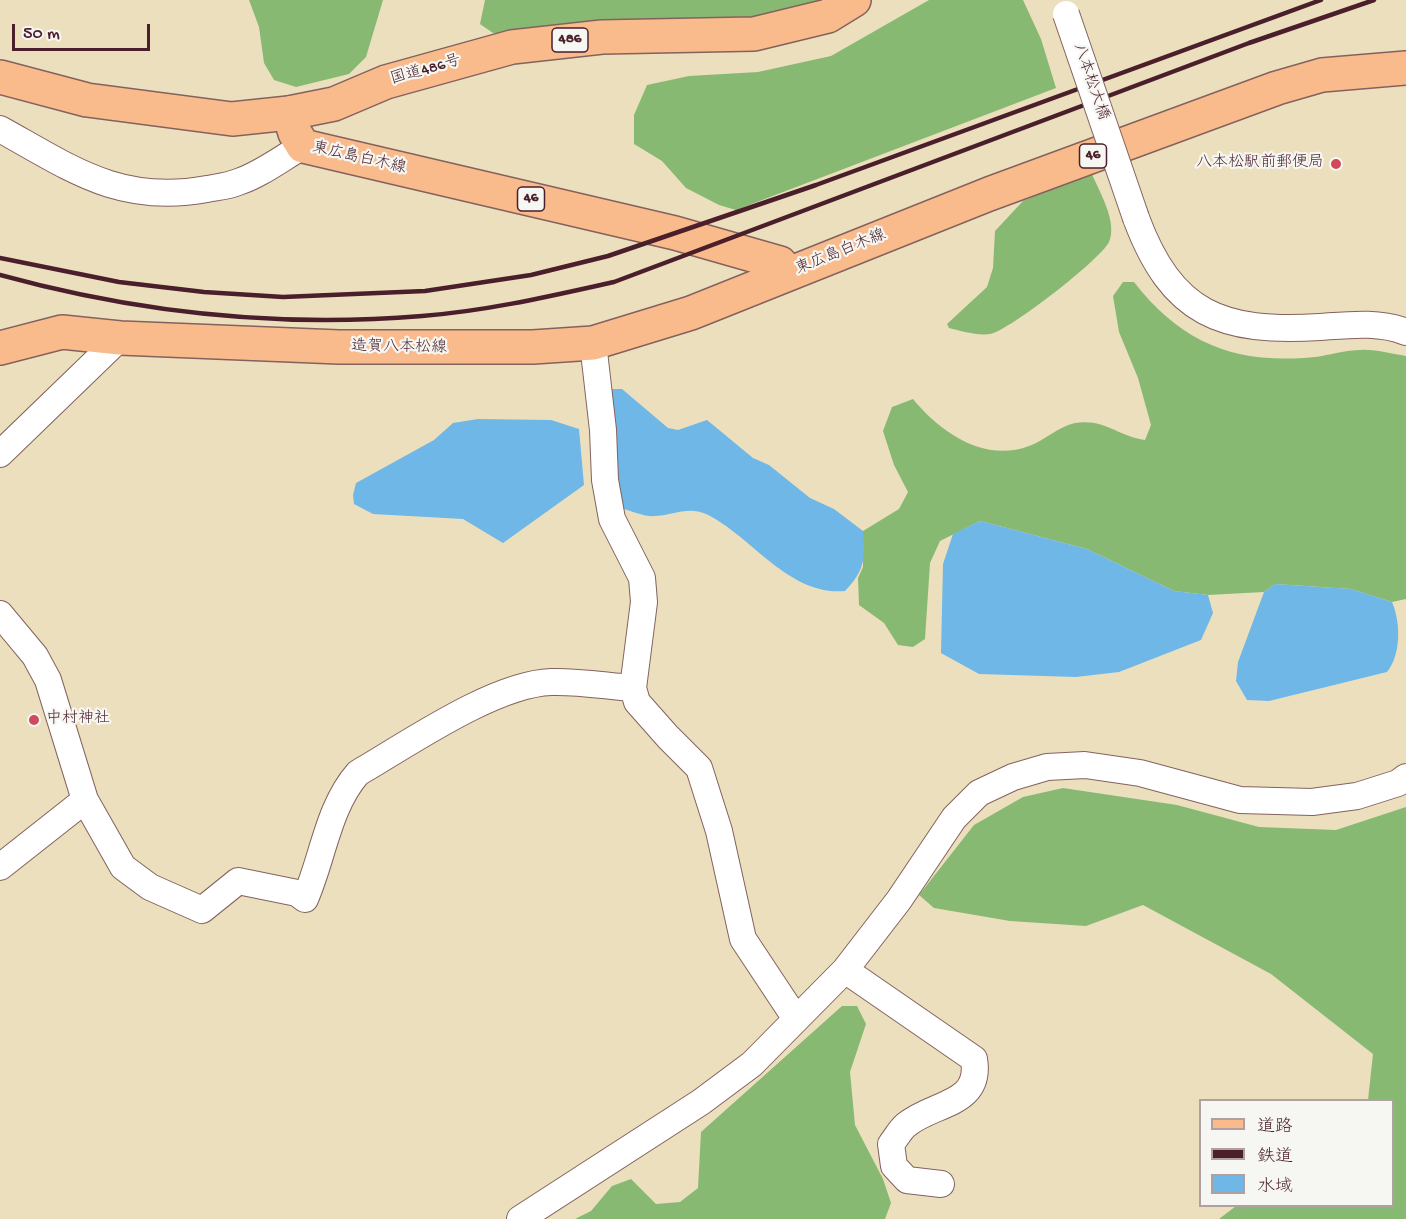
<!DOCTYPE html>
<meta charset="utf-8">
<style>
body{margin:0}
#map{position:relative;width:1406px;height:1219px;overflow:hidden;background:#ecdfbe;font-family:"Gochi Hand","Klee One",sans-serif}
canvas{display:block}
.legend{position:absolute;left:1199px;top:1099px;width:195px;height:108px;box-sizing:border-box;background:#f6f6f2;border:2px solid #b1a0a2;margin:0;padding:8px 10px;list-style:none;font-size:18px;color:#4a1f2b}
.legend li{display:flex;align-items:center;gap:12px;height:30px}
.legend b{width:30px;border:2px solid #b1a0a2}
.scale{position:absolute;left:12px;top:24px;width:138px;height:27px;box-sizing:border-box;border:3px solid #4a1f2b;border-top:0;padding-left:8px;font-size:18px;line-height:21px;white-space:nowrap;color:#4a1f2b;-webkit-text-stroke:4px #f6f6f2;paint-order:stroke}
</style>
<div id="map">
<canvas width="1406" height="1219"></canvas>
<ul class="legend">
<li><b style="height:8px;background:#fabb8c"></b>道路</li>
<li><b style="height:8px;background:#4a1f2b"></b>鉄道</li>
<li><b style="height:16px;background:#6fb7e6"></b>水域</li>
</ul>
<div class="scale">50 m</div>
</div>
<script>
const g = document.querySelector('canvas').getContext('2d');
g.lineJoin = 'round';
function fill(path, color) { g.fillStyle = color; g.fill(path, 'evenodd'); }
function stroke(path, color, width, dash) { g.strokeStyle = color; g.lineWidth = width; g.lineCap = dash ? 'butt' : 'round'; g.setLineDash(dash || []); g.stroke(path); }
function label(font, color, halo, rows, align = 'center') {
  g.font = font + ' "Gochi Hand","Klee One",sans-serif'; g.lineWidth = 4.5; g.setLineDash([]); g.textBaseline = 'middle'; g.strokeStyle = halo; g.fillStyle = color; for (const [text, x, y, turn = 0] of rows) {
    g.save(); g.translate(x, y); g.rotate((+turn || 0) * Math.PI / 180); g.textAlign = isNaN(turn) ? turn : align; if (halo) g.strokeText(text, 0, 0); g.fillText(text, 0, 0); g.restore();
  }
}
const forest = new Path2D(`
 M249 0H383L366 57 349 74 296 87 274 80 264 63 259 27Z
 M485 0H838L802 14 571 34 493 33 480 24Z
 M929 0H1023L1041 39 1056 88 736 210 719 205 686 188 662 161 634 144V115L647 85 689 76 758 72 831 56Z
 M1091 172C1099 191 1118 222 1109 242 1101 259 1009 331 990 334 978 336 961 331 949 328L947 324 987 287 993 268 995 231 1023 201Z
 M1123 282H1134C1182 344 1237 365 1315 357 1330 355 1345 350 1361 350 1375 349 1392 354 1406 356V599L1392 602 1351 589 1275 584 1264 592 1208 595 1174 591 1087 549 980 521 940 541 930 563 925 639 913 647 898 645 884 623 859 605 858 578 863 567V531L899 509 908 492 894 465 883 431 892 407 913 399C940 432 984 463 1029 446 1044 441 1059 426 1075 423 1104 418 1118 436 1145 440L1151 425 1138 378 1119 332 1113 296Z
 M1063 788 1177 805 1259 827 1336 830 1406 807V1219H1219L1236 1206H1392V1100H1368L1373 1054 1271 974 1143 905 1086 926 1010 921 934 908 919 895 974 825 1023 797Z
 M842 1006H857L866 1024 850 1072 855 1125 883 1179 891 1203 885 1219H575L591 1211 612 1186 631 1179 656 1204 680 1202 698 1188 701 1132Z`);
const water = new Path2D(`
 M610 389H622L668 428 678 430 707 420 753 458 769 465 810 498 834 509 863 531C865 560 865 570 845 591 788 596 752 536 706 514 688 506 673 515 656 516 645 517 634 512 624 509L617 496Z
 M478 419 551 420 579 429 584 485 503 543 463 519 373 514 354 504 353 495 356 483 434 440 453 423Z
 M980 521 1087 549 1174 591 1208 595 1213 613 1201 640 1119 672 1076 677 979 674 941 653 943 564 953 534Z
 M1275 584 1351 589 1392 602C1401 623 1401 655 1387 672L1269 701 1247 700 1236 681 1238 662 1264 592Z`);
const minor = new Path2D(`
 M0 129C72 169 120 205 207 189 217 187 229 186 238 182 260 175 282 158 303 146
 M1136 218C1172 315 1222 333 1320 327 1348 325 1380 321 1406 332
 M593 343 603 430 605 480 612 519 642 578 644 602 633 688 637 702 668 737 699 768 719 831 743 939 796 1019
 M0 454 120 338
 M0 614 35 656 48 680 85 800 123 867 150 887 202 910 238 881 297 893 305 899C323 858 328 807 358 773 408 744 494 684 551 682 578 681 606 686 633 688
 M0 867 85 800
 M845 970 974 1059C982 1106 933 1102 906 1125 900 1130 896 1138 891 1144L894 1166 907 1180 941 1184
 M520 1219 701 1102 752 1064 845 970 899 900 954 818 979 793 1013 777 1047 767 1085 765 1140 773 1240 800 1312 802 1357 796 1398 783 1406 777`);
const major = new Path2D(`
 M289 113 295 133 303 146 675 233 780 263 788 274
 M0 348 62 332 120 338 339 347H533L593 343 691 313 989 194 1277 88 1322 75 1406 68`);
const highway = new Path2D(`
 M0 77 87 100 232 119 289 113 334 104 386 82 512 47 602 37 754 34 828 16 854 0`);
const rail = new Path2D(`
 M0 258 119 282 204 292 283 297 425 291 531 275 608 256 816 185 1321 0
 M0 275C138 313 280 328 422 316 487 311 551 296 614 282L1249 43 1374 0`);
const minorBridge = new Path2D(`
 M1066 14 1136 218`);
const markers = [
 [1336,164,6,"#d1495b"],
 [34,720,6,"#d1495b"]
];
const shields = [
 [570,40,36],
 [1093,156,27],
 [531,199,27]
];
const shieldNames = [
 ["486",570,40],
 ["46",1093,156],
 ["46",531,199]
];
const streetNames = [
 ["国道486号",426,71,-16],
 ["八本松大橋",1090,82,71],
 ["東広島白木線",359,159,13],
 ["東広島白木線",841,253,-22],
 ["造賀八本松線",399,348,1]
];
const poiNames = [
 ["八本松駅前郵便局",1324,164],
 ["中村神社",46,720,"left"]
];
fill(forest, '#88b973');
fill(water, '#6fb7e6');
stroke(minor, '#83625e', 28);
stroke(major, '#83625e', 36);
stroke(highway, '#83625e', 36);
stroke(minor, '#fff', 26);
stroke(major, '#fabb8c', 33);
stroke(highway, '#fabb8c', 33);
stroke(rail, '#4a1f2b', 4.5);
stroke(minorBridge, '#83625e', 28, []);
stroke(minorBridge, '#fff', 26);
for (const [x, y, r, color] of markers) { const dot = new Path2D(); dot.arc(x, y, r, 0, 2 * Math.PI); g.fillStyle = color; g.fill(dot); stroke(dot, '#f6f6f2', 2); }
for (const [x, y, w] of shields) { const box = new Path2D(); box.roundRect(x - w / 2, y - 12, w, 24, 4.5); g.fillStyle = '#f6f6f2'; g.fill(box); stroke(box, '#4a1f2b', 1.5); }
label('bold 15px', '#4a1f2b', null, shieldNames);
label('16px', '#4a1f2b', '#f6f6f2', streetNames);
label('16px', '#4a1f2b', '#f6f6f2', poiNames, 'right');
</script>
